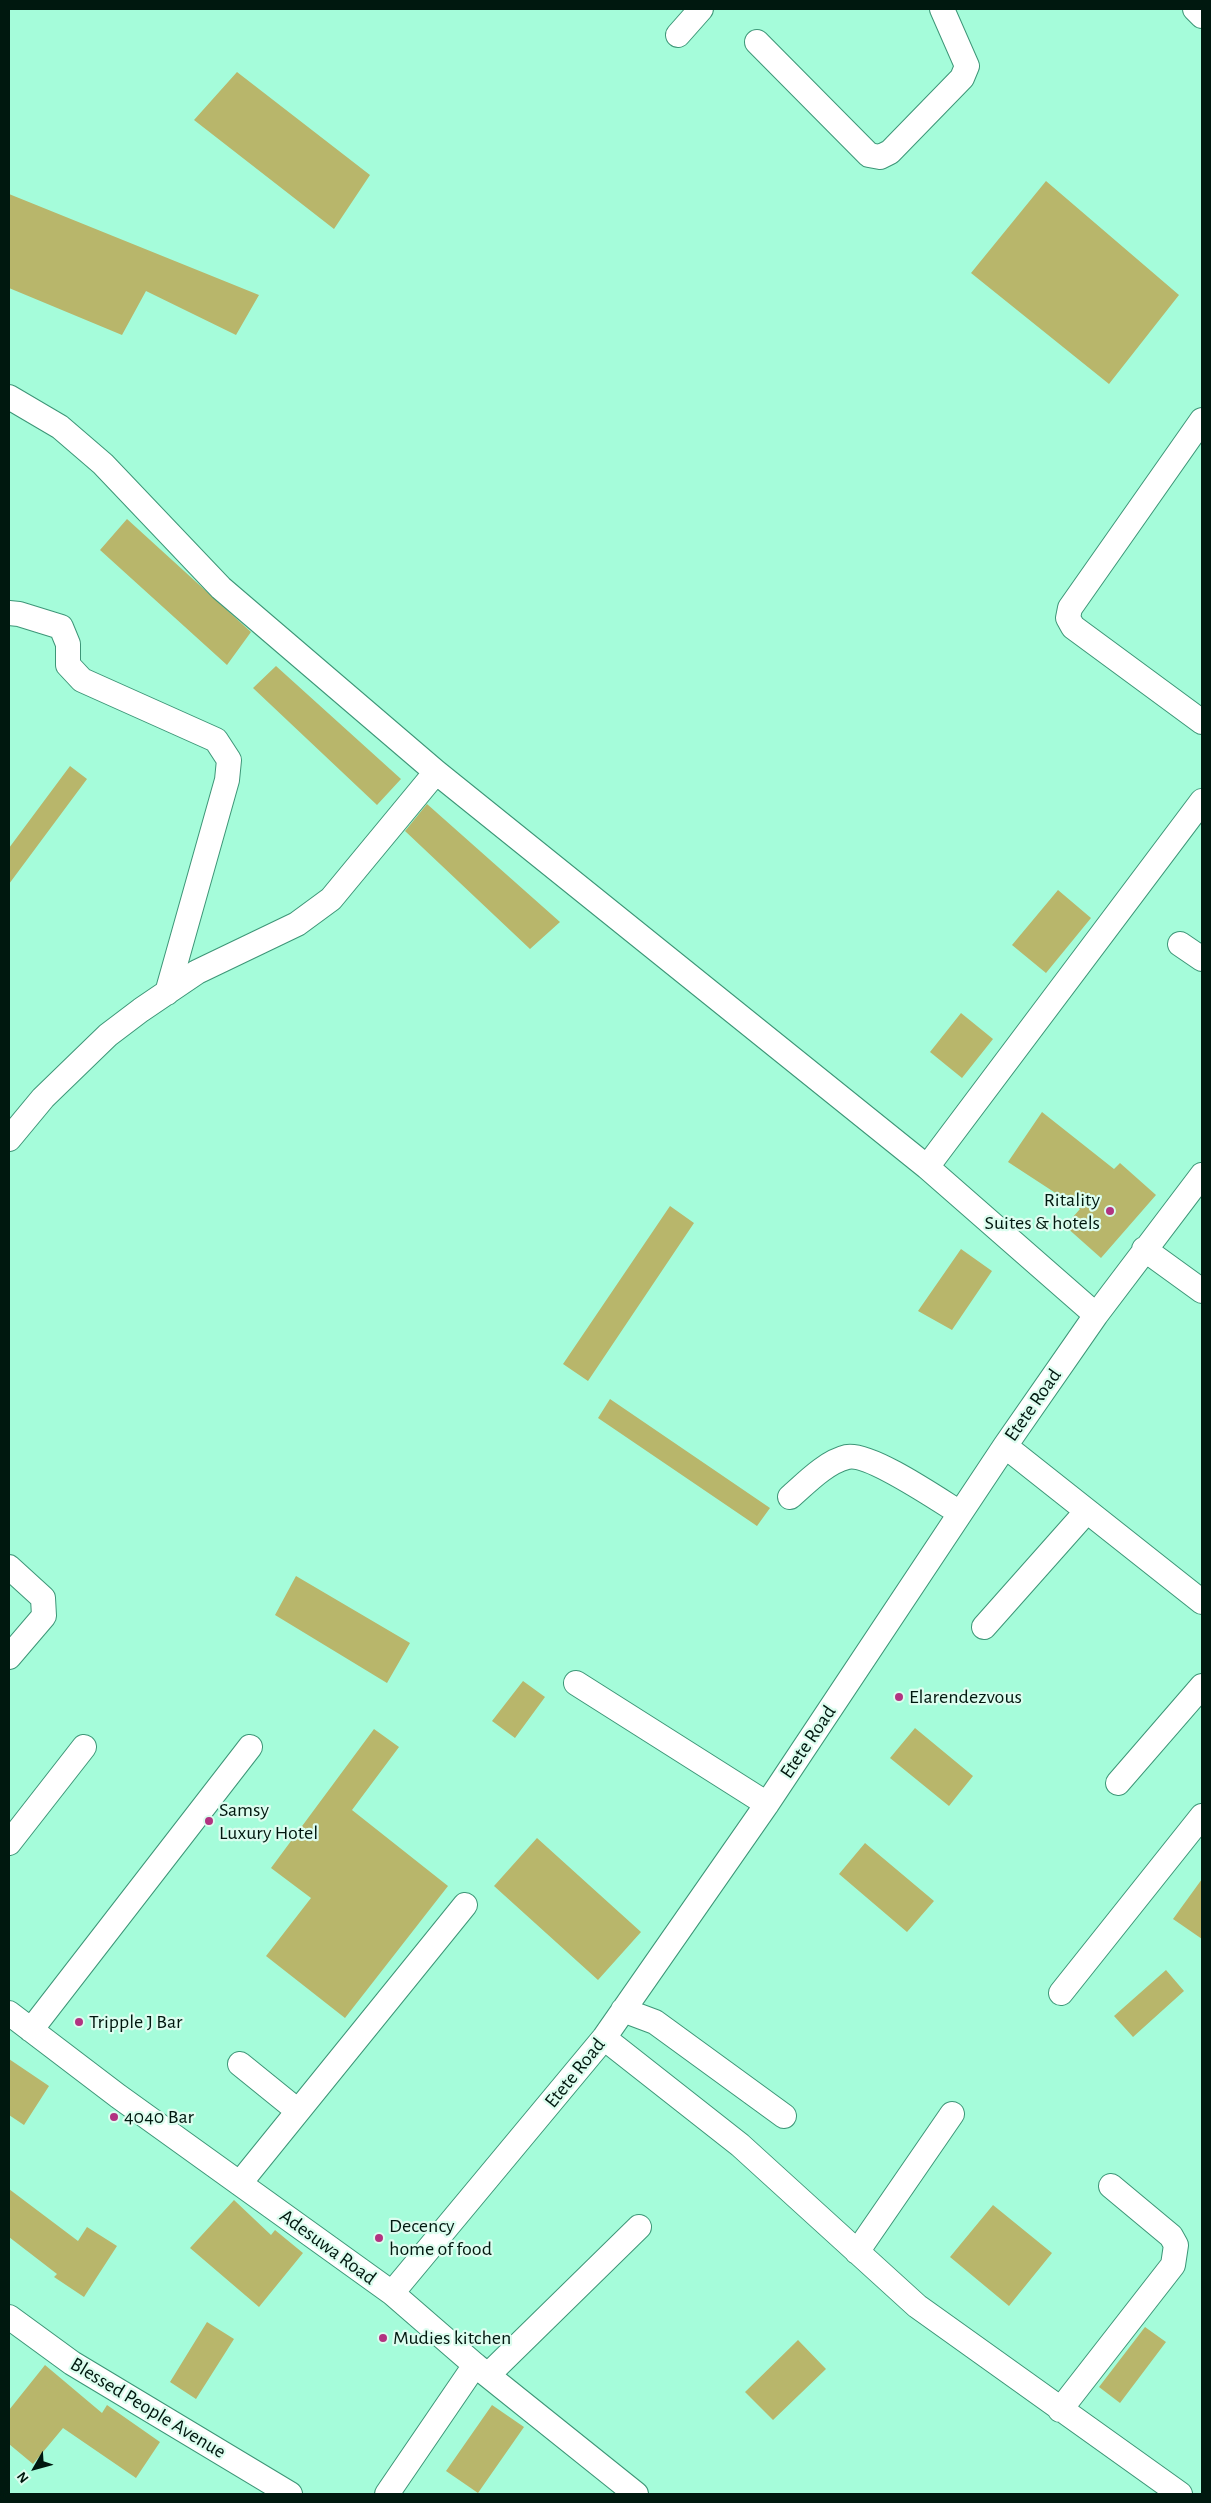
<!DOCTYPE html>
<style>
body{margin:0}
#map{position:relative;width:1211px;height:2503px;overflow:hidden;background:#a5fcda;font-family:"Alegreya Sans",sans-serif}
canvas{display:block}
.frame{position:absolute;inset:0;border:10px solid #00180f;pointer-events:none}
.north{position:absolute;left:10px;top:2443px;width:50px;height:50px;-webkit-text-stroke:4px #dcfdef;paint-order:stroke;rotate:232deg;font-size:14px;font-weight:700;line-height:20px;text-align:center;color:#00180f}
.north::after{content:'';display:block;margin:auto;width:18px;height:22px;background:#00180f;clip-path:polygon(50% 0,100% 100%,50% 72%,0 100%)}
</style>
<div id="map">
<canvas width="1211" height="2503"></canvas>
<div class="frame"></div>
<div class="north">N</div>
</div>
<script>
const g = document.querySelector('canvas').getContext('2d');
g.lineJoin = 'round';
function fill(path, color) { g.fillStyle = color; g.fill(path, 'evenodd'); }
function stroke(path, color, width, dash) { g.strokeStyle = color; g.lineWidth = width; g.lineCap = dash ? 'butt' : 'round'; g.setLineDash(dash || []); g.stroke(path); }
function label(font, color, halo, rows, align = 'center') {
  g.font = font + ' "Alegreya Sans",sans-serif'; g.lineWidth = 4.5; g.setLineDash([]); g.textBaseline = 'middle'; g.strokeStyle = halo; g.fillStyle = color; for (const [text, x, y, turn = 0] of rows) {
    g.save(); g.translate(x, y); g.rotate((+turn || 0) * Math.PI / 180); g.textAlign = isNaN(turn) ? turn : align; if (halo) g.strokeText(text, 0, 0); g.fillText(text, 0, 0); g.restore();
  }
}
const building = new Path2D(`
 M237 72 370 175 334 229 194 120Z
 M1046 181 1179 295 1109 384 971 273Z
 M9 194 259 295 236 335 146 291 122 335 9 288Z
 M127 519 251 632 227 665 100 550Z
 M276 666 401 779 377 805 253 688Z
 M70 766 87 779 9 884V848Z
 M427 804 560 922 530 949 405 831Z
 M1058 890 1091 918 1046 973 1012 945Z
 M961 1013 993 1039 962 1078 930 1052Z
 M1042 1112 1114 1169 1120 1163 1156 1195 1101 1258 1065 1226 1080 1209 1008 1162Z
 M670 1206 694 1223 588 1381 563 1364Z
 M961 1249 992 1271 952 1330 918 1311Z
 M610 1399 770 1508 757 1526 598 1418Z
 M296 1576 410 1643 387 1683 275 1615Z
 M523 1681 545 1697 515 1738 492 1721Z
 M915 1728 973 1776 949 1806 890 1758Z
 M374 1729 399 1747 352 1810 448 1886 345 2018 266 1956 311 1898 271 1868Z
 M537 1838 641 1932 598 1980 494 1886Z
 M865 1843 934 1901 907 1932 839 1874Z
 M1202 1879V1939L1173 1919Z
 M1166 1970 1184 1991 1133 2037 1114 2016Z
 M9 2059 49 2086 24 2125 9 2115Z
 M9 2189 78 2241 87 2227 117 2246 84 2297 54 2277 57 2274 9 2237Z
 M234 2200 271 2235 275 2230 303 2253 259 2307 190 2248Z
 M993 2205 1052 2253 1009 2306 950 2257Z
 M207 2322 234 2339 196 2399 170 2382Z
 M1145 2327 1166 2342 1120 2403 1099 2387Z
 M798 2340 826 2369 773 2420 745 2392Z
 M45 2365 102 2413 107 2405 160 2442 136 2478 63 2428 33 2464 9 2444V2410Z
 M492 2405 524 2427 478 2493 446 2471Z`);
const minor = new Path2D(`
 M1195 9 1202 16
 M678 35 701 9
 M757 42 869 155 880 157 890 152 962 78 967 66 942 9
 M9 397 60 427 103 464 221 588 436 772 927 1167 1096 1315
 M1202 420 1070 608 1068 618 1073 627 1202 722
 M9 613 19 614 61 627 68 644V665L82 680 216 740 229 760 227 780 167 993
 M1180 944 1202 959
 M9 1139 43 1098 108 1035 141 1010 197 972 297 924 331 899 436 772
 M927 1167 1202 801
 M1144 1249 1202 1291
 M1005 1446 1202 1602
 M790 1497C806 1483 826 1462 847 1457 869 1452 939 1500 960 1513
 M9 1567 43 1598 44 1616 9 1657
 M984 1627 1087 1511
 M576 1683 767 1804
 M1118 1783 1202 1686
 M9 1843 84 1747
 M1061 1993 1202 1816
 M623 2010 655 2022 666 2030 784 2116
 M9 2013 118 2096 392 2293 475 2365 636 2494
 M31 2030 250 1747
 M604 2038 740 2145 917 2306 1180 2494
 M240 2064 298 2111
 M240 2183 465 1905
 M857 2252 952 2114
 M392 2293 604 2038 767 1804 1005 1446 1096 1315 1202 1175
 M9 2317 72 2363 290 2494
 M488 2375 639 2227
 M1060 2410 1173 2265 1176 2245 1171 2236 1111 2186
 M387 2494 475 2365`);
const markers = [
 [1110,1211,5,"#b23381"],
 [899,1697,5,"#b23381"],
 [209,1821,5,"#b23381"],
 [79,2022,5,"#b23381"],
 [114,2117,5,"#b23381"],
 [379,2238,5,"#b23381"],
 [383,2338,5,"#b23381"]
];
const poiNames = [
 ["Ritality",1100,1200,"right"],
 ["Suites & hotels",1100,1223,"right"],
 ["Elarendezvous",909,1697],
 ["Samsy",219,1810],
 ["Luxury Hotel",219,1833],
 ["Tripple J Bar",89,2022],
 ["4040 Bar",124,2117],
 ["Decency",389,2226],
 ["home of food",389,2249],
 ["Mudies kitchen",393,2338]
];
const streetNames = [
 ["Etete Road",1033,1405,-55],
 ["Etete Road",808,1742,-56],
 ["Etete Road",575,2073,-51],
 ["Adesuwa Road",328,2247,36],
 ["Blessed People Avenue",148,2408,31]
];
fill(building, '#b8b66b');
stroke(minor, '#3d9677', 26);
stroke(minor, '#fff', 24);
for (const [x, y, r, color] of markers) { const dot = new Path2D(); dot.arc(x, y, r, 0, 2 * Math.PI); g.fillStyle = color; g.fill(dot); stroke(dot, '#dcfdef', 2); }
label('20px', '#00180f', '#dcfdef', poiNames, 'left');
label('20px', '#00180f', '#dcfdef', streetNames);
</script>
